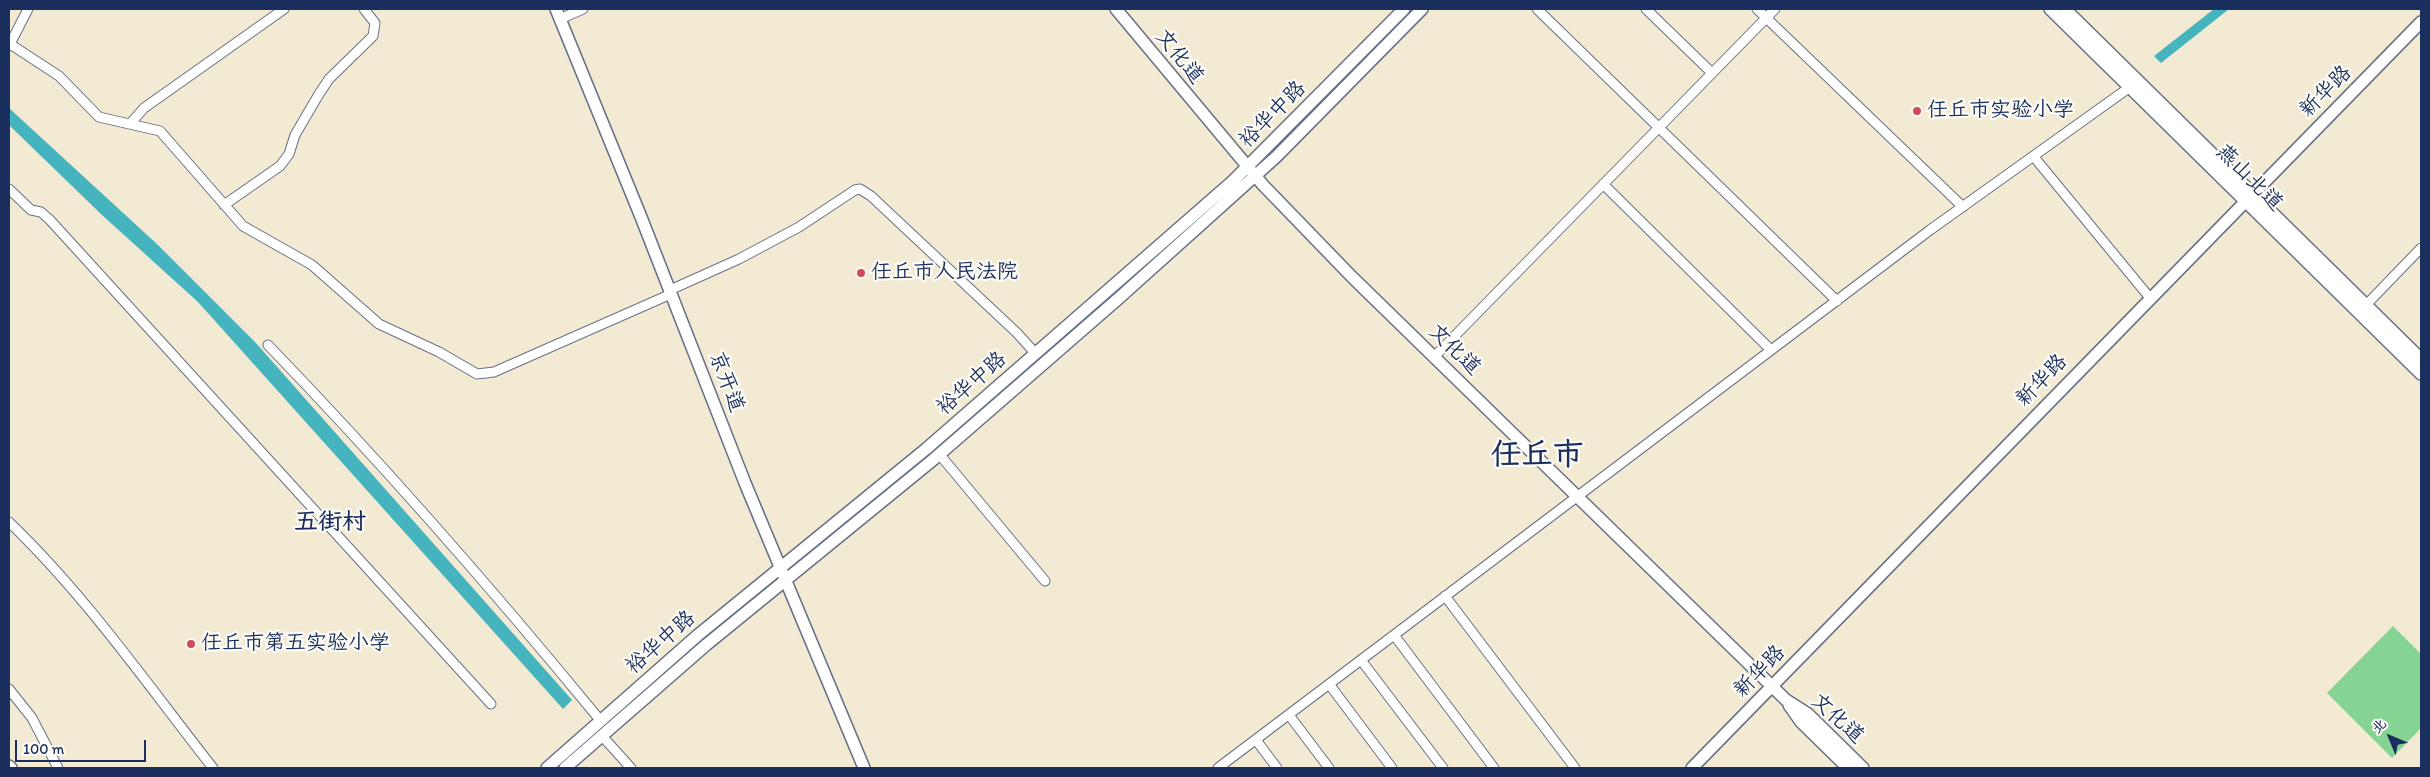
<!DOCTYPE html>
<meta charset="utf-8">
<style>
body{margin:0}
#map{position:relative;width:2430px;height:777px;overflow:hidden;background:#f2ead2;font-family:Itim,"LXGW WenKai TC",sans-serif}
canvas{display:block}
.frame{position:absolute;inset:0;border:10px solid #1b2f5e;pointer-events:none}
.north{position:absolute;left:2365px;top:712px;width:50px;height:50px;-webkit-text-stroke:4px #fdfcf7;paint-order:stroke;rotate:315deg;font-size:14px;font-weight:700;line-height:20px;text-align:center;color:#1b2f5e}
.north::after{content:'';display:block;margin:auto;width:18px;height:22px;background:#1b2f5e;clip-path:polygon(50% 0,100% 100%,50% 72%,0 100%)}
.scale{position:absolute;left:15px;top:740px;width:131px;height:22px;box-sizing:border-box;border:2px solid #1b2f5e;border-top:0;padding-left:6px;font-size:15px;line-height:18px;white-space:nowrap;color:#1b2f5e;-webkit-text-stroke:4px #fdfcf7;paint-order:stroke}
</style>
<div id="map">
<canvas width="2430" height="777"></canvas>
<div class="frame"></div>
<div class="north">北</div>
<div class="scale">100 m</div>
</div>
<script>
const g = document.querySelector('canvas').getContext('2d');
g.lineJoin = 'round';
function fill(path, color) { g.fillStyle = color; g.fill(path, 'evenodd'); }
function stroke(path, color, width, dash) { g.strokeStyle = color; g.lineWidth = width; g.lineCap = dash ? 'butt' : 'round'; g.setLineDash(dash || []); g.stroke(path); }
function label(font, color, halo, rows, align = 'center') {
  g.font = font + ' Itim,"LXGW WenKai TC",sans-serif'; g.lineWidth = 4.5; g.setLineDash([]); g.textBaseline = 'middle'; g.strokeStyle = halo; g.fillStyle = color; for (const [text, x, y, turn = 0] of rows) {
    g.save(); g.translate(x, y); g.rotate((+turn || 0) * Math.PI / 180); g.textAlign = isNaN(turn) ? turn : align; if (halo) g.strokeText(text, 0, 0); g.fillText(text, 0, 0); g.restore();
  }
}
const green = new Path2D(`
 M2393 626 2421 654V728L2392 758 2327 693Z`);
const water = new Path2D(`
 M2214 9H2229L2161 63 2154 56Z
 M9 108 158 245 255 342 572 700 563 709 198 302 102 215 9 125Z`);
const minor = new Path2D(`
 M1537 9 1837 301
 M1646 9 1712 73
 M1757 9 1963 207
 M560 19 583 9
 M10 44 59 76 99 117 160 131 243 226 312 265 379 324 439 352 477 374 494 372 671 294
 M9 46 28 9
 M130 124 144 108 284 9
 M2034 157 2150 298
 M1603 184 1771 350
 M9 189 31 210 41 212 50 220 491 704
 M224 205 280 166 289 154 295 135 319 94 329 79 373 36 375 23 364 9
 M670 290 739 259 799 227 855 190 860 189 871 196 1017 333 1036 354
 M2366 305 2421 248
 M268 345C384 465 494 591 600 720
 M1434 357 1775 9
 M940 455 1045 581
 M9 522C86 596 147 684 213 768
 M1445 596 1575 768
 M1394 635 1494 768
 M1361 660 1443 768
 M1329 684 1392 768
 M9 689 32 718 58 768
 M1289 715 1329 768
 M602 736 631 768
 M1256 740 1277 768
 M1218 768 1930 230 2130 87`);
const major = new Path2D(`
 M556 9 641 217 745 483 864 768
 M1116 9 1263 185 1352 277 1786 700 1808 714 1863 768
 M2050 9 2421 374
 M2065 9 2421 359
 M1789 705 1801 722 1848 768
 M9 766 11 768
 M547 768 698 635 926 449 1233 181 1404 9
 M565 768 706 645 934 459 1119 298 1276 157 1422 9
 M1692 768 2421 22`);
const markers = [
 [1917,111,5,"#d1495b"],
 [861,273,5,"#d1495b"],
 [191,644,5,"#d1495b"]
];
const streetNames = [
 ["文化道",1179,57,51],
 ["新华路",2326,92,-45],
 ["裕华中路",1273,115,-45],
 ["燕山北道",2249,178,45],
 ["文化道",1454,350,44],
 ["新华路",2042,381,-46],
 ["京开道",726,382,69],
 ["裕华中路",972,384,-41],
 ["裕华中路",661,643,-41],
 ["新华路",1760,672,-46],
 ["文化道",1837,719,42]
];
const poiNames = [
 ["任丘市实验小学",1927,111],
 ["任丘市人民法院",871,273],
 ["任丘市第五实验小学",201,644]
];
const quarterNames = [
 ["五街村",330,523]
];
const townNames = [
 ["任丘市",1537,456]
];
fill(green, '#86d493');
fill(water, '#45b4bf');
stroke(minor, '#667087', 11);
stroke(major, '#667087', 14);
stroke(minor, '#fff', 9);
stroke(major, '#fff', 11);
for (const [x, y, r, color] of markers) { const dot = new Path2D(); dot.arc(x, y, r, 0, 2 * Math.PI); g.fillStyle = color; g.fill(dot); stroke(dot, '#fdfcf7', 2); }
label('21px', '#1b2f5e', '#fdfcf7', streetNames);
label('21px', '#1b2f5e', '#fdfcf7', poiNames, 'left');
label('bold 24px', '#1b2f5e', '#fdfcf7', quarterNames);
label('bold 31px', '#1b2f5e', '#fdfcf7', townNames);
</script>
